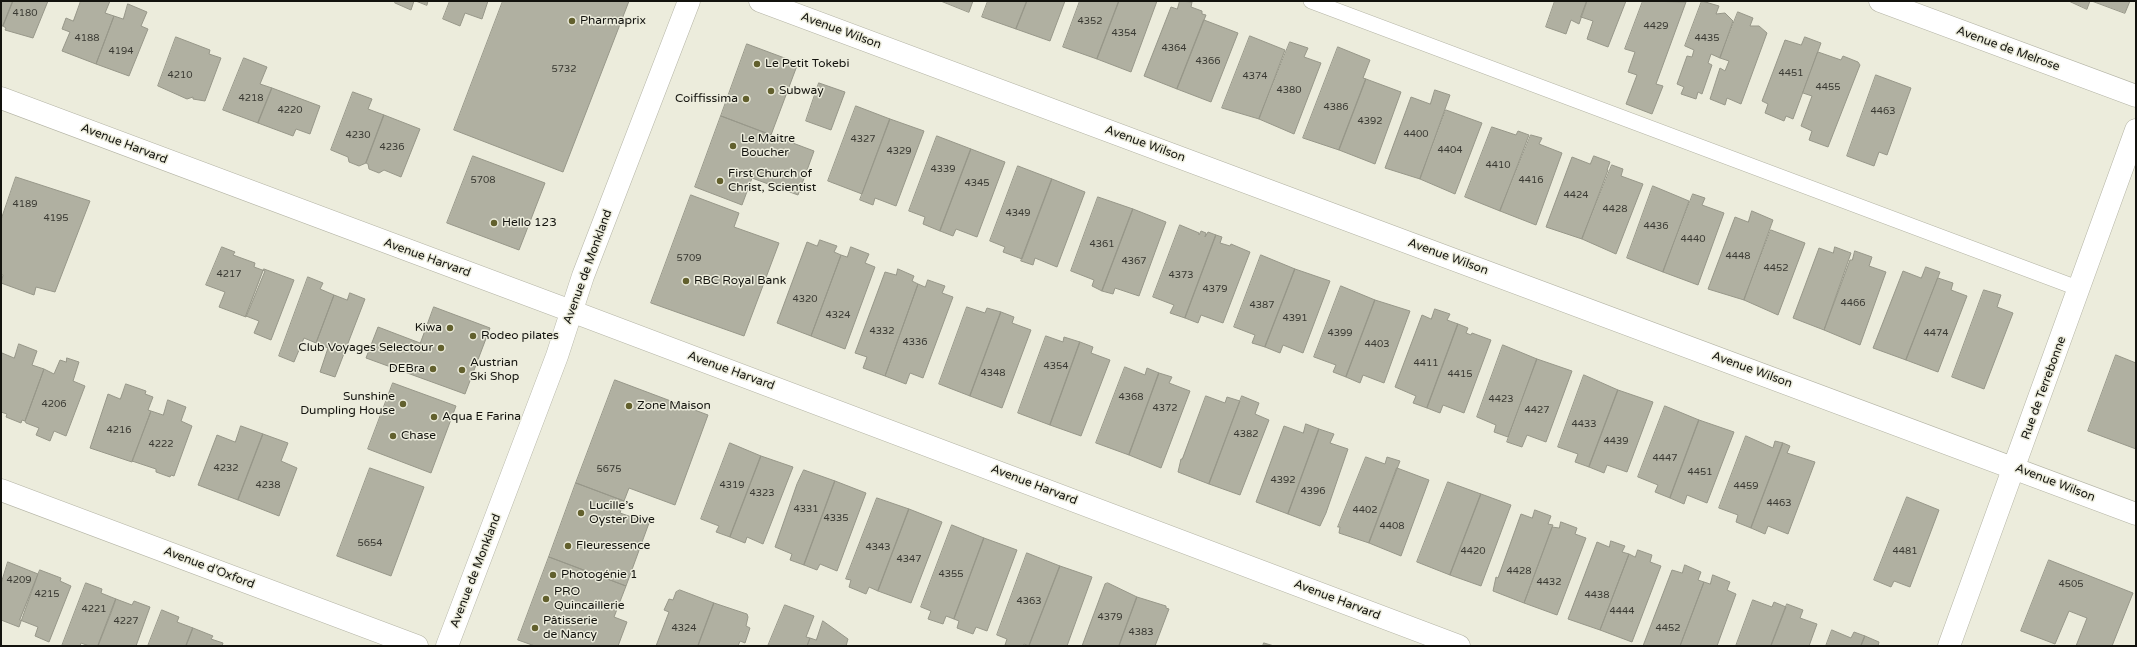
<!DOCTYPE html>
<meta charset="utf-8">
<style>
body{margin:0}
#map{position:relative;width:2137px;height:647px;overflow:hidden;background:#ececdc;font-family:"Varela Round",sans-serif}
canvas{display:block}
.frame{position:absolute;inset:0;border:2px solid #13130e;pointer-events:none}
</style>
<div id="map">
<canvas width="2137" height="647"></canvas>
<div class="frame"></div>
</div>
<script>
const g = document.querySelector('canvas').getContext('2d');
g.lineJoin = 'round';
function fill(path, color) { g.fillStyle = color; g.fill(path, 'evenodd'); }
function stroke(path, color, width, dash) { g.strokeStyle = color; g.lineWidth = width; g.lineCap = dash ? 'butt' : 'round'; g.setLineDash(dash || []); g.stroke(path); }
function label(font, color, halo, rows, align = 'center') {
  g.font = font + ' "Varela Round",sans-serif'; g.lineWidth = 3; g.setLineDash([]); g.textBaseline = 'middle'; g.strokeStyle = halo; g.fillStyle = color; for (const [text, x, y, turn = 0] of rows) {
    g.save(); g.translate(x, y); g.rotate((+turn || 0) * Math.PI / 180); g.textAlign = isNaN(turn) ? turn : align; if (halo) g.strokeText(text, 0, 0); g.fillText(text, 0, 0); g.restore();
  }
}
const building = new Path2D(`
 M1 1H13L3 26H1Z
 M13 1H48L33 38 5 30 6 28 3 26Z
 M81 1H110L105 13 114 16 96 64 62 51 70 32 62 29 66 18 73 21Z
 M396 1H414L411 10 395 3Z
 M416 1H428L427 5Z
 M450 1H488L482 19 465 13 460 26 443 19Z
 M503 1H629L563 172 454 130Z
 M941 1H973L969 12Z
 M988 1H1027L1016 29 982 17Z
 M1027 1H1065L1050 41 1016 29Z
 M1080 1H1119L1097 59 1063 47Z
 M1119 1H1157L1131 72 1097 59Z
 M1180 1 1192 2 1191 7 1202 11V14L1206 15 1177 89 1144 76 1171 7 1177 9Z
 M1555 1H1587L1579 24 1571 20 1566 34 1546 27Z
 M1587 1H1626L1608 47 1587 39 1593 21 1581 17Z
 M1643 1 1686 2 1656 84 1663 86 1652 114 1626 104 1637 75 1628 72 1635 52 1625 49Z
 M1702 1 1719 6 1716 14 1725 13 1733 21 1720 58 1711 54 1708 63 1712 65 1702 94 1698 92 1696 99 1681 94 1684 87 1677 84 1687 56 1692 57 1694 50 1685 46Z
 M2069 1H2090L2087 9Z
 M2092 1H2130L2125 13Z
 M128 4 147 12 141 26 148 29 129 76 96 64 114 16 123 19Z
 M1738 12 1753 18 1750 26H1759L1767 33 1741 104 1727 98 1725 105 1710 99 1720 68 1725 71 1729 61 1720 58Z
 M1204 20 1238 33 1211 102 1177 89Z
 M1250 36 1285 50 1259 119 1222 108Z
 M176 37 210 50 209 54 221 58 205 101 193 99V97L187 99 158 86Z
 M1805 37 1821 43 1793 119 1786 116 1784 121 1765 113 1768 104 1762 101 1785 40 1801 45Z
 M1290 42 1308 48 1304 57 1321 63 1294 134 1259 119Z
 M747 44 798 63 771 135 721 116Z
 M1338 47 1370 60 1363 78 1366 79 1339 150 1303 138Z
 M1818 52 1841 60 1843 56 1858 62 1860 65 1828 147 1809 140 1812 131 1801 126 1812 96 1803 93Z
 M244 58 267 67 260 84 272 88 258 123 223 110Z
 M1876 75 1911 88 1887 155 1879 152 1874 166 1847 156Z
 M1366 79 1401 92 1375 164 1339 150Z
 M819 83 845 92 831 130 806 121Z
 M272 88 320 106 310 134 296 129 293 136 258 123Z
 M1435 90 1450 95 1420 179 1385 168 1411 97 1430 104Z
 M353 92 372 99 368 109 384 115 366 163 359 166 349 162 348 157 331 150Z
 M856 106 890 119 862 194 828 181Z
 M1446 110 1482 123 1455 194 1420 179Z
 M384 115 420 129 401 177 384 170 379 173 369 169 368 164 366 163Z
 M721 116 814 151 798 195 752 178 742 205 695 187Z
 M890 119 924 131 896 206 875 198 873 205 860 200Z
 M1492 127 1516 135 1518 131 1529 135 1500 211 1465 197Z
 M1531 135 1542 138 1539 144 1562 153 1536 225 1500 211Z
 M937 136 971 149 940 231 923 224 925 217 909 211Z
 M971 149 1005 162 977 237 956 229 953 236 940 231Z
 M473 156 545 183 519 250 447 223Z
 M1594 156 1610 162 1607 170H1608L1582 239 1546 227 1572 157 1590 164Z
 M1612 165 1623 169 1621 176 1643 184 1616 254 1582 239Z
 M1018 166 1052 179 1022 259 1003 252 1005 247 990 241Z
 M16 177 90 201 55 292 36 287 34 295 1 283 3 275 1 274V220Z
 M1052 179 1085 192 1057 267 1035 258 1033 265 1021 261Z
 M1653 186 1689 201 1663 272 1627 258Z
 M1693 194 1705 198 1702 205 1724 213 1698 285 1663 272Z
 M691 195 739 213 734 227 779 243 744 336 651 303Z
 M1098 197 1133 209 1102 291 1092 286 1094 280 1071 271Z
 M1133 209 1166 222 1139 296 1115 288 1113 294 1102 291Z
 M1752 211 1773 220 1744 300 1708 289 1735 217 1748 222Z
 M1180 225 1199 233V235L1201 231 1206 233 1205 237 1208 232 1216 235 1185 318 1170 313 1174 305 1153 297Z
 M1771 230 1805 243 1778 315 1744 300Z
 M1216 235 1222 237 1220 243 1230 246 1231 244 1250 252 1223 323 1201 315 1198 323 1185 318Z
 M820 240 837 246 834 252 841 255 811 336 777 323 807 242 817 246Z
 M222 247 235 252 233 255 255 263 254 267 265 271 246 317 219 307 225 292 206 285Z
 M851 247 869 254 865 263 875 267 845 349 811 336 841 255 847 257Z
 M1835 247 1851 253 1824 330 1793 318 1819 248 1833 253Z
 M1855 251 1872 257 1869 266 1886 272 1860 345 1824 330 1850 260H1852Z
 M1261 255 1295 269 1265 347 1252 343 1255 335 1234 327Z
 M1926 267 1940 272 1906 360 1873 348 1903 271 1921 278Z
 M264 269 294 280 271 340 254 333 259 321 246 316Z
 M898 269 914 276 912 281 918 284 885 376 863 368 867 357 855 353 885 272 896 275Z
 M1295 269 1330 281 1303 353 1283 345 1280 353 1265 347Z
 M308 277 323 283 320 289 334 295 316 343 304 338 294 362 279 356Z
 M1938 278 1953 283 1951 290 1967 296 1938 372 1906 360Z
 M928 280 945 286 942 293 953 297 923 378 910 373 906 384 885 376 918 284 925 287Z
 M1341 286 1375 300 1346 377 1333 372 1336 365 1314 357Z
 M1984 290 2001 295 1997 307 2013 313 1984 389 1952 377Z
 M350 293 365 299 335 377 320 372 328 348 316 343 334 295 347 300Z
 M1375 300 1410 311 1384 383 1363 375 1360 383 1346 377Z
 M434 307 490 328 465 394 366 358 378 327 420 343Z
 M967 307 985 313 987 308 1001 312 970 396 939 384Z
 M1435 309 1450 314 1447 320 1458 324 1427 408 1413 403 1416 396 1395 387 1422 315 1431 319Z
 M1001 312 1014 317 1012 323 1031 330 1002 408 970 396Z
 M1458 324 1468 328 1466 333 1471 335 1472 333 1491 340 1464 413 1443 405 1440 413 1427 408Z
 M1046 336 1063 342 1064 337 1080 342 1050 425 1018 413Z
 M1080 342 1093 347 1091 353 1110 360 1081 436 1050 425Z
 M19 344 37 351 32 365 44 369 25 421 22 420 21 423 6 417 7 414 1 412V355L2 353 14 358Z
 M1503 345 1537 359 1508 437 1494 432 1496 425 1477 417Z
 M2116 355 2136 363V449L2088 431Z
 M67 358 79 362 73 381 85 386 66 436 54 431 50 441 36 435 39 428 26 423 25 421 44 369 54 374 60 360 66 362Z
 M1537 359 1572 371 1546 442 1527 435 1522 447 1507 442Z
 M1125 367 1145 375 1147 368 1159 373 1129 455 1096 443Z
 M1159 373 1172 377 1169 383 1190 391 1161 468 1129 455Z
 M1584 375 1618 390 1589 467 1575 462 1578 454 1558 447Z
 M615 380 708 415 675 505 629 488 624 501 576 483Z
 M393 383 456 406 431 473 368 449Z
 M126 384 146 391 145 394 153 397 148 410 151 411 132 462 90 448 108 394 120 399Z
 M1618 390 1653 402 1627 472 1607 465 1604 473 1589 467Z
 M1206 396 1225 403 1227 397 1240 401 1209 484 1178 472 1181 459H1182Z
 M1242 396 1259 403 1255 414 1269 420 1240 495 1209 484Z
 M168 400 186 407 181 421 192 426 174 476 171 475 170 477 156 472V469L132 461 151 411 163 415Z
 M1665 406 1699 420 1670 498 1655 492 1658 485 1638 477Z
 M1699 420 1734 432 1707 503 1687 495 1684 504 1670 498Z
 M1306 424 1319 429 1288 514 1256 502 1284 426 1303 433Z
 M241 426 263 434 238 500 198 485 217 435 235 442Z
 M1319 429 1334 434 1330 443 1348 449 1326 513 1320 526 1288 514Z
 M263 434 288 443 281 461 297 468 279 516 238 500Z
 M1746 436 1773 448 1775 441 1783 443 1751 528 1736 522 1738 515 1719 508Z
 M730 443 761 456 730 537 716 532 719 526 701 519Z
 M1783 443 1790 446 1787 453 1815 462 1788 534 1768 526 1765 534 1751 528Z
 M761 456 793 467 763 544 747 537 745 543 730 537Z
 M1366 457 1385 464 1387 457 1400 461 1369 543 1339 533 1340 527H1338Z
 M370 468 424 487 391 576 337 556Z
 M1397 468 1429 480 1401 556 1369 543Z
 M804 470 835 481 804 565 790 560 792 554 775 547 797 484Z
 M835 481 866 493 837 571 820 564 817 570 804 565Z
 M1448 482 1481 494 1450 575 1417 562Z
 M576 483 624 501 620 513 649 523 626 586 549 557Z
 M1481 494 1511 505 1481 586 1450 575Z
 M1907 497 1939 510 1910 587 1894 581 1891 587 1874 580Z
 M877 498 909 509 878 591 869 587 866 594 849 587 851 580 846 579Z
 M909 509 942 522 911 603 878 591Z
 M1535 510 1551 516 1548 524 1553 525 1524 603 1493 591 1496 577 1498 578 1521 514 1532 518Z
 M1561 522 1577 528 1575 534 1586 538 1557 615 1524 603 1552 527 1559 528Z
 M952 525 984 538 954 619 946 616 943 624 928 619 931 611 921 607Z
 M984 538 1017 550 987 631 976 627 973 634 957 628 959 621 954 619Z
 M1611 541 1625 546 1622 552 1629 554 1600 630 1568 619 1597 542 1609 547Z
 M1638 550 1652 555 1650 562 1661 566 1632 642 1600 630 1629 554 1635 557Z
 M1027 553 1060 566 1029 646 1024 644 1023 646H1009L1005 645 1007 639 997 635Z
 M549 557 626 586 614 617 627 622 618 646H535L518 640Z
 M2049 560 2133 593 2112 646H2076L2087 618 2069 611 2055 644 2021 631Z
 M8 562 38 574 19 627 1 620V584Z
 M1685 565 1701 572 1698 580 1704 582 1680 646H1643L1672 570 1682 573Z
 M1060 566 1092 577 1067 646H1029Z
 M40 570 61 578 60 581 71 586 49 642 35 636 38 627 20 620Z
 M1713 575 1730 582 1727 590 1736 594 1717 646H1680L1704 582 1710 584Z
 M86 583 102 589 101 593 116 599 111 613 98 646H89L81 643 80 646H62Z
 M1108 583 1137 597 1119 646H1082L1105 584Z
 M680 590 714 603 698 646H656L669 612 664 610 669 599 673 600 676 592Z
 M1137 597 1166 606V608L1169 609 1155 646H1119Z
 M116 599 132 605 134 601 150 607 136 646H98Z
 M1753 600 1772 607 1774 602 1786 607 1771 646H1736Z
 M714 603 747 614 748 617 746 626 750 628 745 643 740 641 738 646H698Z
 M1787 604 1803 610 1800 618 1817 624 1809 646H1771Z
 M785 605 814 616 806 637 810 638 807 646H768Z
 M162 610 179 617 177 622 193 628 186 646H148Z
 M823 621 848 639 846 646H807L810 638 816 640Z
 M193 628 213 636 211 639 223 643 222 646H186Z
 M1832 630 1851 638 1854 632 1865 636 1861 646H1826Z
 M1865 636 1879 642 1878 646H1861Z
 M1264 643 1274 646H1263Z`);
const lane = new Path2D(`
 M1311 1 2080 289`);
const street = new Path2D(`
 M760 1 2136 514
 M1880 1 2136 96
 M1 98 571 311 1459 646
 M1 490 417 646
 M1949 646 2136 130`);
const secondary = new Path2D(`
 M447 646 557 356 583 276 689 1`);
const markers = [
 [572,21,4,"#62602d"],
 [757,64,4,"#62602d"],
 [771,91,4,"#62602d"],
 [746,99,4,"#62602d"],
 [733,146,4,"#62602d"],
 [720,181,4,"#62602d"],
 [494,223,4,"#62602d"],
 [686,281,4,"#62602d"],
 [450,328,4,"#62602d"],
 [473,336,4,"#62602d"],
 [441,348,4,"#62602d"],
 [433,369,4,"#62602d"],
 [462,370,4,"#62602d"],
 [403,404,4,"#62602d"],
 [629,406,4,"#62602d"],
 [434,417,4,"#62602d"],
 [393,436,4,"#62602d"],
 [581,513,4,"#62602d"],
 [568,546,4,"#62602d"],
 [553,575,4,"#62602d"],
 [546,599,4,"#62602d"],
 [535,628,4,"#62602d"]
];
const numberNames = [
 ["4180",25,13],
 ["4352",1090,21],
 ["4429",1656,26],
 ["4354",1124,33],
 ["4188",87,38],
 ["4435",1707,38],
 ["4364",1174,48],
 ["4194",121,51],
 ["4366",1208,61],
 ["5732",564,69],
 ["4451",1791,73],
 ["4210",180,75],
 ["4374",1255,76],
 ["4455",1828,87],
 ["4380",1289,90],
 ["4218",251,98],
 ["4386",1336,107],
 ["4220",290,110],
 ["4463",1883,111],
 ["4392",1370,121],
 ["4400",1416,134],
 ["4230",358,135],
 ["4327",863,139],
 ["4236",392,147],
 ["4404",1450,150],
 ["4329",899,151],
 ["4410",1498,165],
 ["4339",943,169],
 ["5708",483,180],
 ["4416",1531,180],
 ["4345",977,183],
 ["4424",1576,195],
 ["4189",25,204],
 ["4428",1615,209],
 ["4349",1018,213],
 ["4195",56,218],
 ["4436",1656,226],
 ["4440",1693,239],
 ["4361",1102,244],
 ["4448",1738,256],
 ["5709",689,258],
 ["4367",1134,261],
 ["4452",1776,268],
 ["4217",229,274],
 ["4373",1181,275],
 ["4379",1215,289],
 ["4320",805,299],
 ["4466",1853,303],
 ["4387",1262,305],
 ["4324",838,315],
 ["4391",1295,318],
 ["4332",882,331],
 ["4399",1340,333],
 ["4474",1936,333],
 ["4336",915,342],
 ["4403",1377,344],
 ["4411",1426,363],
 ["4354",1056,366],
 ["4348",993,373],
 ["4415",1460,374],
 ["4368",1131,397],
 ["4423",1501,399],
 ["4206",54,404],
 ["4372",1165,408],
 ["4427",1537,410],
 ["4433",1584,424],
 ["4216",119,430],
 ["4382",1246,434],
 ["4439",1616,441],
 ["4222",161,444],
 ["4447",1665,458],
 ["4232",226,468],
 ["5675",609,469],
 ["4451",1700,472],
 ["4392",1283,480],
 ["4238",268,485],
 ["4319",732,485],
 ["4459",1746,486],
 ["4396",1313,491],
 ["4323",762,493],
 ["4463",1779,503],
 ["4331",806,509],
 ["4402",1365,510],
 ["4335",836,518],
 ["4408",1392,526],
 ["5654",370,543],
 ["4343",878,547],
 ["4420",1473,551],
 ["4481",1905,551],
 ["4347",909,559],
 ["4428",1519,571],
 ["4355",951,574],
 ["4209",19,580],
 ["4432",1549,582],
 ["4505",2071,584],
 ["4215",47,594],
 ["4438",1597,595],
 ["4363",1029,601],
 ["4221",94,609],
 ["4444",1622,611],
 ["4379",1110,617],
 ["4227",126,621],
 ["4324",684,628],
 ["4452",1668,628],
 ["4383",1141,632]
];
const poiNames = [
 ["Pharmaprix",580,21],
 ["Le Petit Tokebi",765,64],
 ["Subway",779,91],
 ["Coiffissima",738,99,"right"],
 ["Le Maitre",741,139],
 ["Boucher",741,153],
 ["First Church of",728,174],
 ["Christ, Scientist",728,188],
 ["Hello 123",502,223],
 ["RBC Royal Bank",694,281],
 ["Kiwa",442,328,"right"],
 ["Rodeo pilates",481,336],
 ["Club Voyages Selectour",433,348,"right"],
 ["Austrian",470,363],
 ["Ski Shop",470,377],
 ["DEBra",425,369,"right"],
 ["Sunshine",395,397,"right"],
 ["Dumpling House",395,411,"right"],
 ["Zone Maison",637,406],
 ["Aqua E Farina",442,417],
 ["Chase",401,436],
 ["Lucille’s",589,506],
 ["Oyster Dive",589,520],
 ["Fleuressence",576,546],
 ["Photogénie 1",561,575],
 ["PRO",554,592],
 ["Quincaillerie",554,606],
 ["Pâtisserie",543,621],
 ["de Nancy",543,635]
];
const streetNames = [
 ["Avenue Wilson",841,31,20],
 ["Avenue de Melrose",2008,49,20],
 ["Avenue Harvard",124,144,21],
 ["Avenue Wilson",1145,144,20],
 ["Avenue Wilson",1448,257,20],
 ["Avenue Harvard",427,258,20],
 ["Avenue de Monkland",588,267,-70],
 ["Avenue Wilson",1752,370,20],
 ["Avenue Harvard",731,371,20],
 ["Rue de Terrebonne",2044,388,-70],
 ["Avenue Wilson",2055,483,21],
 ["Avenue Harvard",1034,485,21],
 ["Avenue d'Oxford",209,568,21],
 ["Avenue de Monkland",476,571,-69],
 ["Avenue Harvard",1337,600,21]
];
fill(building, '#b0b0a1');
stroke(building, '#979789', 1);
stroke(lane, '#b4b4a5', 16);
stroke(street, '#b4b4a5', 23);
stroke(secondary, '#b4b4a5', 23);
stroke(lane, '#fff', 15);
stroke(street, '#fff', 22);
stroke(secondary, '#fff', 22);
for (const [x, y, r, color] of markers) { const dot = new Path2D(); dot.arc(x, y, r, 0, 2 * Math.PI); g.fillStyle = color; g.fill(dot); stroke(dot, '#ececdc', 1.5); }
label('10px', '#3a3a33', null, numberNames);
label('12px', '#13130e', '#ececdc', poiNames, 'left');
label('12px', '#13130e', '#ececdc', streetNames);
</script>
